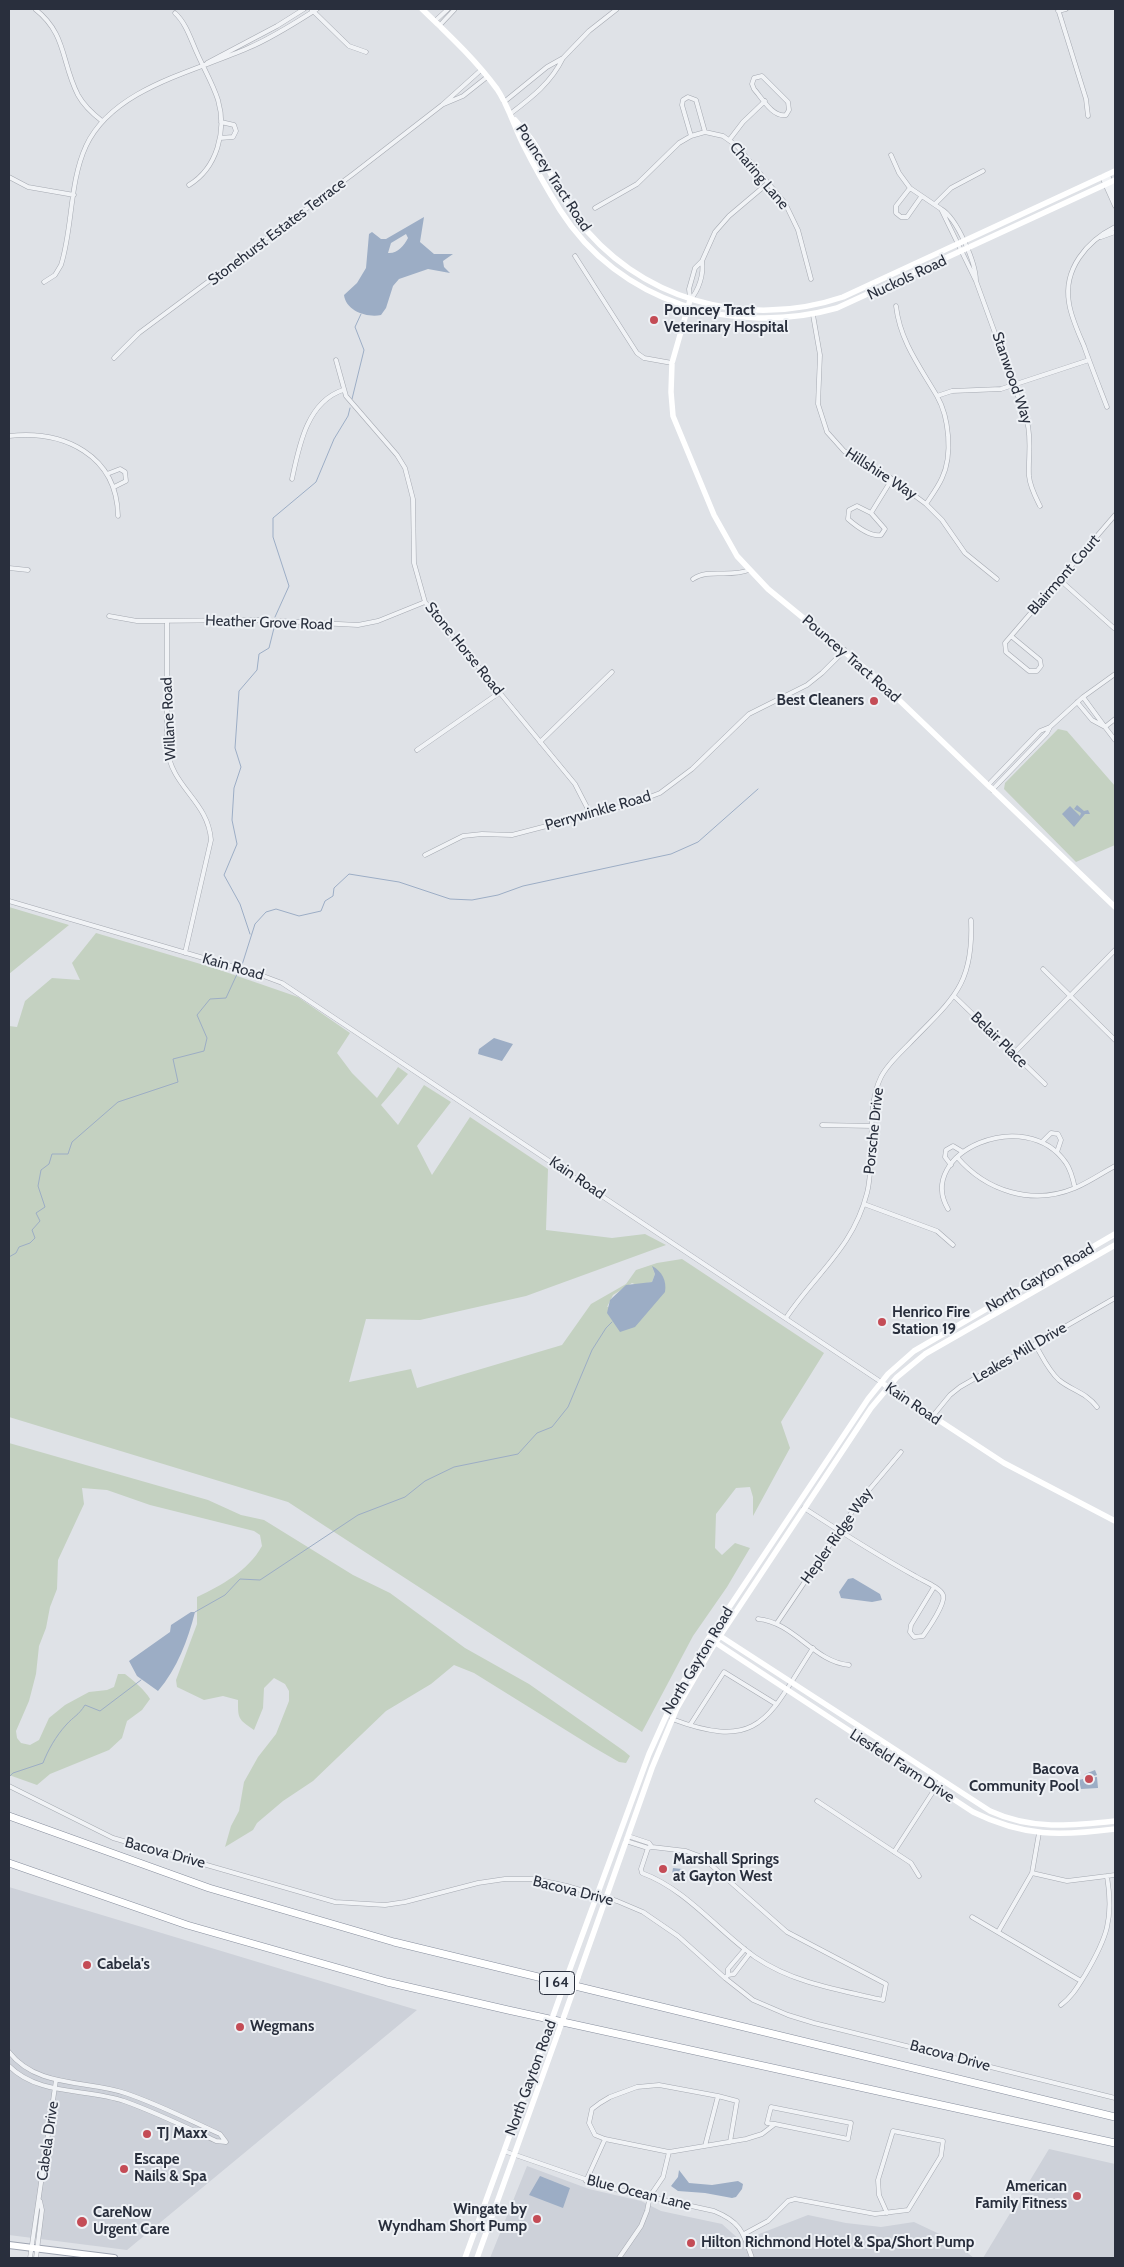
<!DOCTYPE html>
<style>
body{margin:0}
#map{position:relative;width:1124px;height:2267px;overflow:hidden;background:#dfe2e7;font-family:Cabin,sans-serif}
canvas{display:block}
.frame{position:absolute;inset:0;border:10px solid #292f3d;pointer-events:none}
</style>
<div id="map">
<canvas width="1124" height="2267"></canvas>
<div class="frame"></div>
</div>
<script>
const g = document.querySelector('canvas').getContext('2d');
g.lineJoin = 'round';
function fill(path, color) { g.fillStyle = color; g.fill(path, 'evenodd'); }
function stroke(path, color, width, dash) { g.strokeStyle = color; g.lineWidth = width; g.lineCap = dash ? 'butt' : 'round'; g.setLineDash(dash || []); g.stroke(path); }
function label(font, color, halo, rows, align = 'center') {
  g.font = font + ' Cabin,sans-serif'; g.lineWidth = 4; g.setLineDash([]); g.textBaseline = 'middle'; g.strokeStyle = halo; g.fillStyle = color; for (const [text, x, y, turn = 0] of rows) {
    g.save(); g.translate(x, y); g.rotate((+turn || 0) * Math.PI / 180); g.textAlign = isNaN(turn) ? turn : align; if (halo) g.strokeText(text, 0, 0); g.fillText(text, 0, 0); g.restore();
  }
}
const built = new Path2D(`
 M9 1887 417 2010 127 2250 9 2235Z
 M1049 2149 1115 2164V2258H983Z
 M527 2166 589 2189 641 2201 661 2211 722 2224 741 2241 808 2215 846 2223 881 2227 914 2222 950 2239 974 2258H490Z`);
const green = new Path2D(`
 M1058 729 1067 731 1115 786V845L1076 862 1004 789 1005 783Z
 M9 907 69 925 9 974Z
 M96 933 214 968 298 997 350 1033 337 1053 352 1073 377 1098 398 1067 408 1074 381 1105 398 1125 424 1085 451 1102 417 1146 432 1175 470 1117 548 1169 546 1230 612 1238 645 1234 666 1245 526 1296 420 1320 366 1319 349 1382 411 1369 417 1388 562 1345 591 1304 626 1284 636 1270 657 1263 682 1259 824 1353 781 1422 790 1448 753 1516V1497L750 1487 736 1488 716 1514 715 1548 722 1555 735 1543 750 1548 727 1587 693 1636 642 1732 288 1502 9 1417V1026L17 1027 25 1001 52 978 80 980 72 963ZM652 1267 664 1292 607 1307 613 1295 632 1283 637 1285 652 1282 655 1274Z
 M9 1443 208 1500 241 1515 264 1520 353 1575 390 1593 465 1648 529 1684 624 1751 630 1756 626 1763 619 1762 593 1747 474 1673 454 1665 431 1684 386 1711 313 1781 283 1801 257 1823 253 1830 225 1847 231 1826 239 1811 244 1782 258 1757 276 1734 289 1701V1691L285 1684 274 1678 264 1688 263 1708 254 1730C238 1719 238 1719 238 1700L223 1696 204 1700 177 1687 176 1680 197 1624V1597C222 1585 248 1571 262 1546L260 1535 254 1531 150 1505 107 1490 82 1488 84 1504 58 1560 57 1589 50 1607 46 1628 39 1646 36 1674 29 1701 16 1731 17 1738 21 1743 30 1745 39 1740 49 1718 65 1705 89 1692 107 1690 114 1687 118 1674H125C133 1680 145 1690 150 1699L142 1710 127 1721 122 1738 109 1750 50 1774 37 1785 9 1775Z`);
const water = new Path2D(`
 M424 217 420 242 434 254H453L443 261 444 267 450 273 428 269 399 279 393 286 386 308 381 315C367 318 346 311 344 295L357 283 366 268 369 234 372 232 381 239H386ZM406 234 408 238C404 246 397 254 388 253L391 243Z
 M1077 805 1084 811 1088 810 1090 814H1085L1074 827 1062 814 1070 806 1080 816 1081 813 1074 809Z
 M494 1038 513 1044 502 1061 478 1054 479 1049Z
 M652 1266C662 1271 667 1281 665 1292L635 1327 620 1332 607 1313 610 1300 626 1285 652 1282 655 1274Z
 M853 1578 880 1594 882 1600 872 1602 841 1598 839 1592 848 1579Z
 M191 1612H195C188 1640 177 1669 158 1691L137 1676 129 1661 170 1632 171 1625Z
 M1095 1770 1097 1775 1087 1778 1097 1777 1098 1788 1081 1789 1079 1780 1083 1779 1085 1774Z
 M673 1868 682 1869 686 1873 684 1880 679 1882 672 1874Z
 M679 2170 689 2183 712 2185 738 2181 743 2184 742 2189 736 2197 732 2198 705 2193 678 2191 671 2186 678 2177Z
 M540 2176 570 2188 563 2208 529 2195Z`);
const stream = new Path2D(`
 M352 399 364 350 355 327 361 314
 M275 617 289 586 273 537V518L316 482 334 439 348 416 350 408
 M250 934 240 904 224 875 237 844 232 820 234 788 241 767 235 748 239 691 257 670 259 654 269 648 275 624
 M242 965 255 924 266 912 276 909 299 916 321 911 325 901 333 896 334 888 349 874 399 882 450 899 472 900 498 895 523 886 671 854 698 842 758 789
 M9 1257 16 1253 19 1247 30 1243 35 1238 32 1230 40 1221 36 1213 45 1207 38 1186 41 1170 49 1164 52 1154H68L72 1142 118 1102 178 1082 173 1059 204 1051 207 1038 197 1015 210 999 226 998 238 972
 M195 1612 225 1595 240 1579 260 1580 358 1515 405 1497 425 1481 454 1467 518 1454 537 1433 552 1427 568 1407 592 1350 606 1328 612 1322
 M9 1777 13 1773 43 1763C48 1750 56 1736 66 1725 74 1716 78 1716 85 1705L100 1711 141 1680`);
const street = new Path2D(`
 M35 9C67 34 61 62 78 95 84 106 93 114 102 121
 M311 9 349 46 366 52
 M1058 9 1086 99 1088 116
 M1058 11 1066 9
 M175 13C186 23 191 40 197 53 204 69 213 84 218 100 227 131 217 168 189 185
 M435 21 448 9
 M439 26 455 9
 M207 63 277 26 304 9
 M762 76 788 102 789 110 786 115C773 118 762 98 754 89L752 84 754 78Z
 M504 102 547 67 563 58 589 31 617 9
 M444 104 463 96 487 77
 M510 114C531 98 551 83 563 58
 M691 136 682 105 683 100 688 97 696 100 705 132
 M220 138 233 137 236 131 234 125 221 122
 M730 139 743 122 765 101
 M891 155 899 173 910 188 941 209
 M1108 175 1115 191
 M1105 176 1115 198
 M9 177 28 187 74 195
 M1102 177 1115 206
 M910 188 896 206V213L901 217H907L921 197
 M935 204 951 188 983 171
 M595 208 637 184 679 143 691 136 705 132 723 136 737 146 785 203 798 230 811 279
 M941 209C957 218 976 263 976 281Z
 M1101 237 1115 232
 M575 256 637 353 644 358 672 363
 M976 281 1027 421C1032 440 1028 458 1029 476 1030 487 1035 496 1040 506
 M44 282 55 275 61 265C73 227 69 183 86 146 113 88 194 72 248 48 272 38 295 23 317 9
 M690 298 689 289 695 268 702 261 715 232 729 216 768 183
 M690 300C699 290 704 274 702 261
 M896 306C900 341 920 367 937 396 949 417 953 455 942 478 938 487 932 495 926 504
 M813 315 820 355 818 404 827 432 844 451 888 476 926 504 942 520 965 553 997 579
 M114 358 139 333 353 174 442 105 481 70
 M336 360 346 396 397 455 405 468 413 499 414 563 425 602 575 784 591 815
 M937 396 952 391 1001 389 1089 360
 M1107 407C1099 386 1091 366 1084 346 1078 332 1071 317 1069 303 1063 269 1087 241 1115 227
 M9 436C64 430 117 455 118 516
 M107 474 120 469 125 472 126 481 114 487
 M292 479C299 446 307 402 343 390
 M871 513 885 529 881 535C870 537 856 526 848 519L849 510 857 506 871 513 892 479
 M9 568 28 570
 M693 579C708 568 729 578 749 570
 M1060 580 1115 629
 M109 616 137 621 261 620 358 625 378 621 425 602
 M167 621V747C171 788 208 800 211 840L185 953
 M1011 636 1040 660 1041 666 1037 671H1029L1006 652 1005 643 1115 515
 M1077 702 1092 720 1105 727 1083 697
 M1115 719 1105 727 1115 740
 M540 742 612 672
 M417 750 499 693
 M988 785 1040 731 1050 727 1083 697 1115 674
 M992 790 1047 733 1050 727
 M425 855 463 836 482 834 512 835 631 804 660 793 692 769 749 714 807 685 822 673 845 650
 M9 901 258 974 282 983 881 1382
 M1043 969 1115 1040
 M954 996 1045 1084
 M1013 1054 1115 950
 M822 1125 873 1126
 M1042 1142 1051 1133 1058 1134 1061 1140 1057 1152
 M957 1157C986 1191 1032 1206 1075 1188 1089 1182 1102 1173 1115 1166
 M951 1165 945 1157 946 1150 953 1146 963 1152
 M864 1204 937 1231 953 1245
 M948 1209C915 1153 1026 1104 1066 1163 1071 1170 1073 1179 1075 1188
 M786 1318C816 1273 853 1248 867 1193 876 1157 865 1109 881 1077 887 1065 898 1055 908 1045 951 1000 974 987 971 920
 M1035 1344C1042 1356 1048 1370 1059 1380 1071 1390 1087 1393 1097 1407
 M932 1417 950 1395 960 1387 1115 1298
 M804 1508C841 1532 877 1555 915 1576 923 1581 940 1587 943 1595 946 1603 928 1629 923 1636L914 1637 910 1632 911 1625 934 1587
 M758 1619C794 1622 814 1662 849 1665
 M777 1623 858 1503 901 1452
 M672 1719C762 1753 769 1715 813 1648
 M690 1725 724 1672 776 1704
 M9 1786 113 1838 335 1902 385 1905 405 1902 478 1883 505 1879H535L567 1886 617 1901 643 1912 678 1936 725 1978 753 2000 788 2015 814 2023 1115 2098
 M817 1801 911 1863 919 1876
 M628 1836 649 1843 652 1847
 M626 1841 648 1848
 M652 1847 686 1851 702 1857 787 1932 886 1984 883 2000C839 1990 793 1983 755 1957 717 1930 686 1889 642 1873L641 1869 648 1848Z
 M894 1852 940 1781
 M1032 1873 1067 1881 1115 1875
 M972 1917 1081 1981
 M998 1932 1032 1873 1039 1833
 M728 1975V1969L745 1949
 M725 1978 728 1975 734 1974 750 1953
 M1061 2005C1072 1997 1078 1986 1085 1975 1107 1938 1114 1919 1107 1876
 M9 2052C37 2088 86 2080 125 2093 158 2104 189 2120 220 2134L226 2142
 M9 2066C39 2096 86 2088 124 2101 155 2112 186 2127 216 2141L226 2142
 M718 2096 737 2101 730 2142
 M705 2146 718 2096 659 2085 637 2087 610 2097 600 2103 592 2109 589 2123 595 2135 605 2139 669 2152 746 2139 762 2134 775 2124 848 2139 851 2123 771 2107 767 2123 775 2124
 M504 2151 614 2189 714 2211C741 2222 743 2232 752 2258
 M586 2181 605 2139
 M744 2234 768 2221 788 2201 795 2199 875 2214 908 2210 941 2156 943 2141 893 2131 878 2180 879 2195 887 2213
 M30 2258 56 2080
 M36 2258 42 2210 40 2201
 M619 2258 641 2226 647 2211 650 2196 663 2177 669 2152`);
const secondary = new Path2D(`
 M422 9C448 34 475 59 497 89 508 105 514 126 523 144 534 166 547 189 560 210 619 303 734 337 837 308L1115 180
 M515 120C520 126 527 133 532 140 548 164 557 192 575 216 637 300 745 330 843 297L1115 171
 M690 300 672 363 671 392 673 416 714 515 737 556 768 589 874 676 1115 907
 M885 1385 1004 1463 1115 1521
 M717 1634 990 1811C1031 1830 1071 1826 1115 1821
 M713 1641 973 1812C1024 1837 1060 1836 1115 1829
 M568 1974 649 1754 676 1694 706 1642 868 1399 888 1374 914 1351 1115 1234
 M578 1977 652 1768 677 1708 710 1651 871 1408 897 1377 925 1354 1115 1245
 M465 2258 548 2030
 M477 2258 558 2033`);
const primary = new Path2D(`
 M9 2245 114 2258`);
const highway = new Path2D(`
 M9 1816 209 1888 394 1942 1115 2117
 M9 1863 187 1925 387 1982 508 2010 1115 2143`);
const secondaryBridge = new Path2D(`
 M548 2030 568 1974
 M558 2033 578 1977`);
const markers = [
 [654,320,5,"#c44c56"],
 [874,701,5,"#c44c56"],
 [882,1322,5,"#c44c56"],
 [1089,1779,5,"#c44c56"],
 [663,1869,5,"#c44c56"],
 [87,1965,5,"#c44c56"],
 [240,2027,5,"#c44c56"],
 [147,2134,5,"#c44c56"],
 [124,2169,5,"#c44c56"],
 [1077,2196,5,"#c44c56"],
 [537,2219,5,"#c44c56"],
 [82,2222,6,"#c44c56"],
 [691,2243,5,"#c44c56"]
];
const shields = [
 [557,1983,35]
];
const shieldNames = [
 ["I 64",557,1983]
];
const streetNames = [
 ["Charing Lane",759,176,50],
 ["Pouncey Tract Road",553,178,57],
 ["Stonehurst Estates Terrace",277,232,-37],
 ["Nuckols Road",907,278,-25],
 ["Stanwood Way",1012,378,71],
 ["Hillshire Way",881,474,33],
 ["Blairmont Court",1064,575,-49],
 ["Heather Grove Road",269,623,2],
 ["Stone Horse Road",464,649,51],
 ["Pouncey Tract Road",851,659,41],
 ["Willane Road",169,719,-93],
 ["Perrywinkle Road",598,811,-16],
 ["Kain Road",233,967,16],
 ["Belair Place",999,1040,44],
 ["Porsche Drive",874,1131,-84],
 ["Kain Road",577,1178,34],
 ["North Gayton Road",1040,1278,-30],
 ["Leakes Mill Drive",1020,1353,-30],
 ["Kain Road",913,1404,34],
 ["Hepler Ridge Way",837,1536,-55],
 ["North Gayton Road",698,1661,-59],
 ["Liesfeld Farm Drive",902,1766,33],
 ["Bacova Drive",165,1853,15],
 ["Bacova Drive",573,1891,14],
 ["Bacova Drive",950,2056,15],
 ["North Gayton Road",531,2078,-70],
 ["Cabela Drive",48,2141,-82],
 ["Blue Ocean Lane",639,2193,14]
];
const poiNames = [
 ["Pouncey Tract",664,311],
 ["Veterinary Hospital",664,328],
 ["Best Cleaners",864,701,"right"],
 ["Henrico Fire",892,1313],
 ["Station 19",892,1330],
 ["Bacova",1079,1770,"right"],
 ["Community Pool",1079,1787,"right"],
 ["Marshall Springs",673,1860],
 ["at Gayton West",673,1877],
 ["Cabela's",97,1965],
 ["Wegmans",250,2027],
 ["TJ Maxx",157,2134],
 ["Escape",134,2160],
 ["Nails & Spa",134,2177],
 ["American",1067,2187,"right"],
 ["Family Fitness",1067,2204,"right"],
 ["Wingate by",527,2210,"right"],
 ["Wyndham Short Pump",527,2227,"right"],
 ["CareNow",93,2213],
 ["Urgent Care",93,2230],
 ["Hilton Richmond Hotel & Spa/Short Pump",701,2243]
];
fill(built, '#cdd1d9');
fill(green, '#c4d1c1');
fill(water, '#9cadc5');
stroke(stream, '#9cadc5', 1);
stroke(street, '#a5a9b1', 5);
stroke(primary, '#9fa5b2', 8);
stroke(highway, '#878e9d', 8);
stroke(street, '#f1f3f6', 4);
stroke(secondary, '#fff', 5.5);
stroke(primary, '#fff', 6);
stroke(highway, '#fff', 7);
stroke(secondaryBridge, '#fff', 5.5);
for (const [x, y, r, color] of markers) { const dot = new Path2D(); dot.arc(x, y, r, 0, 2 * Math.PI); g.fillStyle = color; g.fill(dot); stroke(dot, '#eef1f5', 2); }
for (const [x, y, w] of shields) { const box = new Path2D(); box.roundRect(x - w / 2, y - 11.5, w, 23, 4); g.fillStyle = '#eef1f5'; g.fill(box); stroke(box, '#292f3d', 1); }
label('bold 14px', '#292f3d', null, shieldNames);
label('15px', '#292f3d', '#eef1f5', streetNames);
label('bold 15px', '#292f3d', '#eef1f5', poiNames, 'left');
</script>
